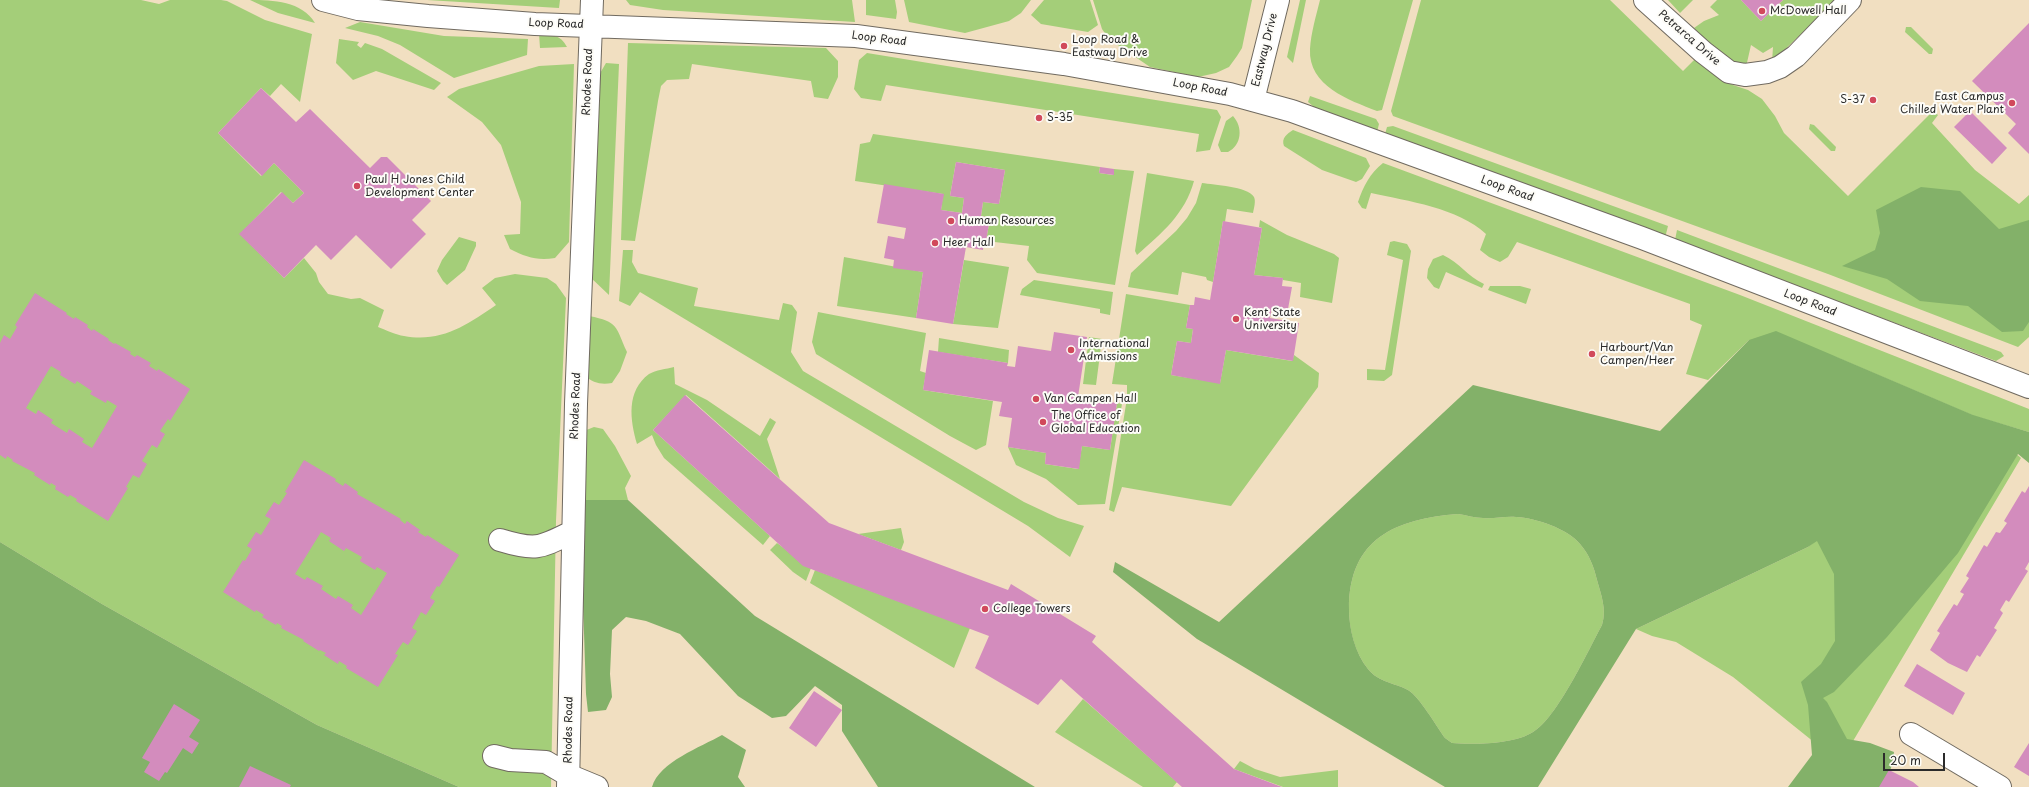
<!DOCTYPE html>
<style>
body{margin:0}
#map{position:relative;width:2029px;height:787px;overflow:hidden;background:#f1dfc1;font-family:"Playpen Sans",sans-serif}
canvas{display:block}
.scale{position:absolute;left:1883px;top:753px;width:62px;height:18px;box-sizing:border-box;border:2px solid #2b2b2b;border-top:0;padding-left:5px;font-size:12px;line-height:14px;white-space:nowrap;color:#2b2b2b;-webkit-text-stroke:3px #fdfcf7;paint-order:stroke}
</style>
<div id="map">
<canvas width="2029" height="787"></canvas>
<div class="scale">20 m</div>
</div>
<script>
const g = document.querySelector('canvas').getContext('2d');
g.lineJoin = 'round';
function fill(path, color) { g.fillStyle = color; g.fill(path, 'evenodd'); }
function stroke(path, color, width, dash) { g.strokeStyle = color; g.lineWidth = width; g.lineCap = dash ? 'butt' : 'round'; g.setLineDash(dash || []); g.stroke(path); }
function label(font, color, halo, rows, align = 'center') {
  g.font = font + ' "Playpen Sans",sans-serif'; g.lineWidth = 4; g.setLineDash([]); g.textBaseline = 'middle'; g.strokeStyle = halo; g.fillStyle = color; for (const [text, x, y, turn = 0] of rows) {
    g.save(); g.translate(x, y); g.rotate((+turn || 0) * Math.PI / 180); g.textAlign = isNaN(turn) ? turn : align; if (halo) g.strokeText(text, 0, 0); g.fillText(text, 0, 0); g.restore();
  }
}
const green = new Path2D(`
 M0 0H141L159 4 170 0H221L227 1 265 20 312 34 300 102 281 84 270 96 261 88 218 133 261 176 274 163 304 193 293 203 281 192 240 234 284 278 304 258 316 273 319 282 328 294 351 299 360 298 384 310 378 327C386 330 396 335 404 336 441 343 467 325 496 305L482 288 495 278 515 274 547 278 556 284 566 298 556 521 551 787H459L317 725 102 604 0 542Z
 M250 0C273 0 302 1 315 23L278 13Z
 M427 0H560L559 8Z
 M626 0H852L855 22 663 10 630 5Z
 M866 0H895L897 12 896 19 866 15Z
 M904 0H1031L1021 13 1009 21 965 33 909 22Z
 M1044 0H1090L1098 25 1088 32 1041 24 1031 15Z
 M1093 0H1252L1242 48 1237 56 1229 67 1216 73 1198 77 1150 67 1109 39 1102 29Z
 M1300 0H1306L1293 63 1287 57Z
 M1320 0H1413L1382 110 1377 111C1349 100 1308 86 1310 49 1311 33 1316 16 1320 0Z
 M1421 0H1610L1683 71 1696 58 1719 77 1733 85 1748 90 1762 99 1775 116 1784 133 1848 196 1933 111 1938 115 1932 123 1975 170 2019 204 2029 195V337L2018 347 1828 274 1393 116 1391 111Z
 M1668 0H1693L1680 13Z
 M1717 0H1741L1761 21 1783 0H1836L1772 62 1773 47 1763 53 1751 45 1746 67 1723 57 1694 28 1704 21 1719 15 1710 7Z
 M360 22 444 36 528 39 527 55 454 78 400 45 378 36 345 28Z
 M1906 27H1911L1933 49 1932 54H1929L1905 32Z
 M539 34C554 36 560 34 567 47L540 48Z
 M339 39 359 42 357 45 361 48 365 43 382 49 441 83 434 90 376 71 353 80 336 63Z
 M628 43 826 48 838 61V77L828 99 814 97 811 81 692 64 689 79 667 80 661 86 658 101 635 241 621 240Z
 M867 53 1217 110 1221 117 1210 150 1196 152 1199 134 886 85 881 101 861 98 854 89 859 60Z
 M606 63 619 64 609 295 589 276 599 75Z
 M574 64 569 242 555 258C537 261 526 257 510 249L504 235 520 234 521 202 501 145 482 122 447 97 459 89 539 66Z
 M1310 96 1376 119 1379 124 1377 132 1319 111 1308 102Z
 M1233 116C1243 127 1242 145 1228 152H1221L1218 145 1226 121Z
 M1810 124 1814 125 1836 147 1835 151H1831L1809 129Z
 M1393 126 1668 226 1665 238 1385 134 1387 127Z
 M1293 130 1366 158 1370 166 1362 179 1356 182 1322 170 1284 146C1281 138 1287 134 1293 130Z
 M873 134 1100 167 1099 173 1113 175 1114 169 1134 171 1115 285 1037 273 1027 260 1029 246 986 241 990 218 981 216 983 202 999 204 1005 170 956 162 950 196 964 198 962 213 941 210 943 194 855 181 860 144 870 142Z
 M1383 163 1740 295 2029 409V432L1974 416 2021 458 1840 763 1733 677 1676 642 1652 636 1636 629 1808 547 1972 415 1836 357 1749 340 1708 380 1686 374 1702 325 1690 320V304L1517 242 1508 257 1500 262 1489 257 1480 250 1486 234C1458 208 1408 201 1371 193L1366 209 1362 208 1358 202C1363 187 1370 173 1383 163Z
 M1147 173 1194 181C1185 214 1162 233 1137 255L1135 251Z
 M1202 183C1214 185 1247 186 1254 197 1256 201 1254 208 1253 213L1227 209 1225 222 1223 221 1213 282 1207 280 1206 277 1182 272 1178 295 1128 287 1131 273 1176 231 1187 218 1196 203Z
 M1260 220 1287 235 1334 254 1339 258 1332 303 1300 297 1301 283 1283 280V278L1254 275 1262 228 1259 227Z
 M1677 230 2001 352 2004 356 1996 361 1675 240Z
 M459 237 476 242V246L465 270 447 285 443 281 437 271 442 260Z
 M1394 241 1407 244 1411 251 1392 375 1384 381 1367 380V369L1385 370 1403 260 1387 255 1390 242Z
 M623 250H633L632 262 638 273 698 288 694 306 779 320 783 303 792 305 797 312 791 352 803 371 1024 502 1058 518 1084 526 1070 557 1028 526 640 292 630 306 619 301Z
 M1443 255C1460 263 1467 276 1484 284L1482 288 1446 272 1439 289 1434 287 1427 278 1428 269 1433 259Z
 M844 257 923 272 916 318 837 306Z
 M964 260 1009 267 998 328 953 324Z
 M1034 280 1113 292 1110 315 1100 313V309L1020 295 1022 289Z
 M1490 286H1520L1531 289 1526 304 1488 290Z
 M1126 294 1190 305 1186 328 1193 329 1191 343 1177 341 1171 375 1220 383 1226 350 1292 361 1294 355 1319 373 1318 387 1231 506 1122 487 1114 512 1109 510 1127 398V385L1112 384Z
 M818 312 926 333 920 371 926 373 923 390 993 401 986 445 976 450 950 436 816 354 812 342Z
 M589 316C619 322 615 326 627 352L620 371 612 383C601 385 593 383 584 375Z
 M1089 337 1102 339 1096 385 1083 384Z
 M939 338 1009 350 1008 363 938 352Z
 M674 367 675 384 707 400 760 436 770 418 776 422 767 439 780 479 686 395 653 430 770 536 763 545 664 458 656 445 652 435 637 444C630 420 626 391 649 374 656 370 666 369 674 367Z
 M1117 403 1122 404 1105 504 1078 505 1046 479 1016 465 1008 447 1046 453 1045 464 1078 469 1082 446 1110 450Z
 M594 427 603 429 615 446 631 476 625 488 628 500H584V431Z
 M1458 514C1466 515 1475 518 1483 518 1494 519 1505 516 1516 517 1536 518 1568 529 1580 544 1589 554 1594 567 1597 580 1601 595 1607 609 1602 625 1588 651 1557 718 1533 732 1515 744 1473 745 1452 743L1445 738C1437 727 1419 696 1408 690 1395 683 1378 682 1368 669 1355 653 1349 630 1349 609 1349 538 1396 519 1458 514Z
 M901 528 904 542 901 550 858 534Z
 M777 543 811 568 806 581 793 572 770 550Z
 M815 570 970 628 954 668 810 583Z
 M1083 699 1177 782 1173 787H1143L1055 732Z
 M1240 761 1255 769 1280 777 1338 770V787H1283L1234 769Z`);
const forest = new Path2D(`
 M1921 187 1960 191 1999 229 2029 220V322L2023 331 2002 332 1968 306 1920 301 1887 279 1842 266 1875 250 1880 233 1876 210Z
 M1776 331 1973 415 2029 432V463L2018 454 1958 553 1887 637 1834 692 1823 698 1827 702 1847 739 1870 743 1894 752 1892 765 1884 787H1788L1812 755 1808 705 1801 682 1821 664 1835 641 1834 574 1817 541 1808 547 1636 629 1538 787H1445L1197 639 1113 572 1115 562 1219 622 1473 385 1660 431 1749 340ZM1458 514C1466 515 1475 518 1483 518 1494 519 1505 516 1516 517 1536 518 1568 529 1580 544 1589 554 1594 567 1597 580 1601 595 1607 609 1602 625 1588 651 1557 718 1533 732 1515 744 1473 745 1452 743L1445 738C1437 727 1419 696 1408 690 1395 683 1378 682 1368 669 1355 653 1349 629 1349 609 1349 538 1396 519 1458 514Z
 M584 500H628L755 616 1035 787H878L842 731V705L815 686 786 716 772 718 738 696 680 634 646 621 626 617 612 630 610 674 612 697 606 710 588 712 586 694 583 602Z
 M0 542 102 604 317 725 459 787H0Z
 M722 735 746 750 738 777 745 787H652C659 762 701 747 722 735Z`);
const building = new Path2D(`
 M1741 0H1783L1761 21Z
 M2029 23V154L2008 133 2016 124 1972 81Z
 M261 88 296 122 310 109 370 168 381 157H387L431 201 412 220 426 234 391 269 356 235 331 260 316 245 284 278 239 234 282 192 293 203 304 193 274 163 262 176 218 133Z
 M1970 111 2007 148 1992 164 1954 127Z
 M956 162 1005 170 999 204 983 202 981 216 990 218 986 241H984L983 250 966 247 953 324 916 318 923 272 893 268 894 260 884 258 888 236 904 239 906 228 877 223 884 184 944 194 941 210 962 213 964 198 950 196Z
 M1100 167 1114 169V175L1099 173Z
 M1223 221 1262 228 1254 275 1283 278 1282 286 1292 287 1288 309 1272 307 1270 318 1299 323 1293 361 1226 350 1220 384 1171 375 1177 341 1191 343 1193 329 1186 328 1190 305H1194L1195 297 1210 300Z
 M35 293 67 313 66 314 74 319 75 317 88 325 87 327 92 331 93 329 109 339 108 340 114 344 115 343 131 352 130 354 135 357 137 355 151 363 149 366 157 371 158 369 190 389 170 421 168 419 160 431 165 434 157 448 152 445 142 461 147 464 139 478 133 475 126 487 128 488 108 521 76 501 77 499 70 495 68 497 55 489 56 486 51 483 50 485 34 475 35 473 12 461 13 460 7 456 6 459 0 455V343L4 335 10 339 17 327 15 325ZM51 366 61 372 60 375 75 384 77 381 92 391 90 394 106 403 107 400 117 406 92 448 82 442 84 439 69 429 67 433 51 423 53 420 38 410 36 414 26 408Z
 M1054 332 1087 337 1078 397 1117 403 1110 450 1082 446 1079 469 1045 464 1046 453 1008 447 1012 418 999 416 1002 402 923 390 929 350 1008 363 1007 366 1015 367 1018 346 1051 351Z
 M685 395 829 523 1008 590 1011 584 1096 636 1092 642 1234 769 1282 787H1182L1061 679 1038 705 975 668 989 636 803 566 653 430Z
 M304 460 336 479 335 481 343 486 345 483 358 492 357 494 401 519 400 520 405 524 407 521 420 530 418 532 426 537 427 535 459 555 439 587 437 586 430 598 435 601 426 615 421 612 412 628 417 631 408 645 403 642 395 654 398 655 378 687 346 668 347 666 339 661 338 664 324 655 326 653 320 650 319 651 303 641 304 640 281 628 282 626 277 623 276 625 262 617 264 615 256 610 255 612 223 592 243 560 245 561 252 549 247 546 256 532 261 535 271 519 265 516 274 502 279 505 287 493 285 492ZM321 532 331 538 329 541 344 551 346 548 362 557 360 561 375 570 377 567 387 573 361 615 351 608 353 605 338 596 336 599 321 589 323 586 307 577 305 580 295 574Z
 M2029 486V562L2025 569 2028 571 2009 602 2006 600 2000 610 2003 613 1994 628 1997 630 1980 657 1977 655 1967 672 1948 663 1930 650 1940 633 1937 631 1954 604 1957 606 1964 594 1960 592 1969 578 1966 576 1984 545 1987 547 1996 532 2000 533 2007 523 2004 521 2022 491 2025 493Z
 M1917 664 1965 693 1953 715 1904 686Z
 M814 691 842 710 816 747 789 728Z
 M174 704 200 720 189 737 199 743 192 754 183 748 167 773 165 772 159 781 144 772 150 762 142 758Z
 M2029 743V776L2014 767Z
 M250 766 291 785 290 787H239Z
 M1889 770 1913 782 1919 787H1879Z`);
const minor = new Path2D(`
 M323 0 358 9 428 16 535 24 856 36 1064 64 1230 94 1292 111 1642 238 2029 387
 M1645 0 1703 52 1729 72 1745 75 1767 72 1780 67 1796 56 1850 0
 M1253 100 1278 0
 M500 540C536 551 540 548 572 532
 M1911 734 2000 787
 M494 756 510 760 546 762 568 775 597 787
 M568 787 576 404 592 0`);
const markers = [
 [1762,11,4,"#d1495b"],
 [1064,46,4,"#d1495b"],
 [1873,100,4,"#d1495b"],
 [2012,103,4,"#d1495b"],
 [1039,118,4,"#d1495b"],
 [357,186,4,"#d1495b"],
 [951,221,4,"#d1495b"],
 [935,243,4,"#d1495b"],
 [1236,319,4,"#d1495b"],
 [1071,350,4,"#d1495b"],
 [1592,354,4,"#d1495b"],
 [1036,399,4,"#d1495b"],
 [1043,422,4,"#d1495b"],
 [985,609,4,"#d1495b"]
];
const poiNames = [
 ["McDowell Hall",1770,11],
 ["Loop Road &",1072,40],
 ["Eastway Drive",1072,53],
 ["East Campus",2004,97,"right"],
 ["Chilled Water Plant",2004,110,"right"],
 ["S-37",1865,100,"right"],
 ["S-35",1047,118],
 ["Paul H Jones Child",365,180],
 ["Development Center",365,193],
 ["Human Resources",959,221],
 ["Heer Hall",943,243],
 ["Kent State",1244,313],
 ["University",1244,326],
 ["International",1079,344],
 ["Admissions",1079,357],
 ["Harbourt/Van",1600,348],
 ["Campen/Heer",1600,361],
 ["Van Campen Hall",1044,399],
 ["The Office of",1051,416],
 ["Global Education",1051,429],
 ["College Towers",993,609]
];
const streetNames = [
 ["Loop Road",556,24,2],
 ["Petrarca Drive",1689,38,41],
 ["Loop Road",879,39,7],
 ["Eastway Drive",1265,50,-76],
 ["Rhodes Road",588,82,-88],
 ["Loop Road",1200,88,11],
 ["Loop Road",1507,189,20],
 ["Loop Road",1810,303,21],
 ["Rhodes Road",576,406,-88],
 ["Rhodes Road",569,730,-89]
];
fill(green, '#a4ce79');
fill(forest, '#83b169');
fill(building, '#d38cbd');
stroke(minor, '#706a60', 24);
stroke(minor, '#fff', 22);
for (const [x, y, r, color] of markers) { const dot = new Path2D(); dot.arc(x, y, r, 0, 2 * Math.PI); g.fillStyle = color; g.fill(dot); stroke(dot, '#fdfcf7', 1.5); }
label('11px', '#2b2b2b', '#fdfcf7', poiNames, 'left');
label('11px', '#2b2b2b', '#fdfcf7', streetNames);
</script>
